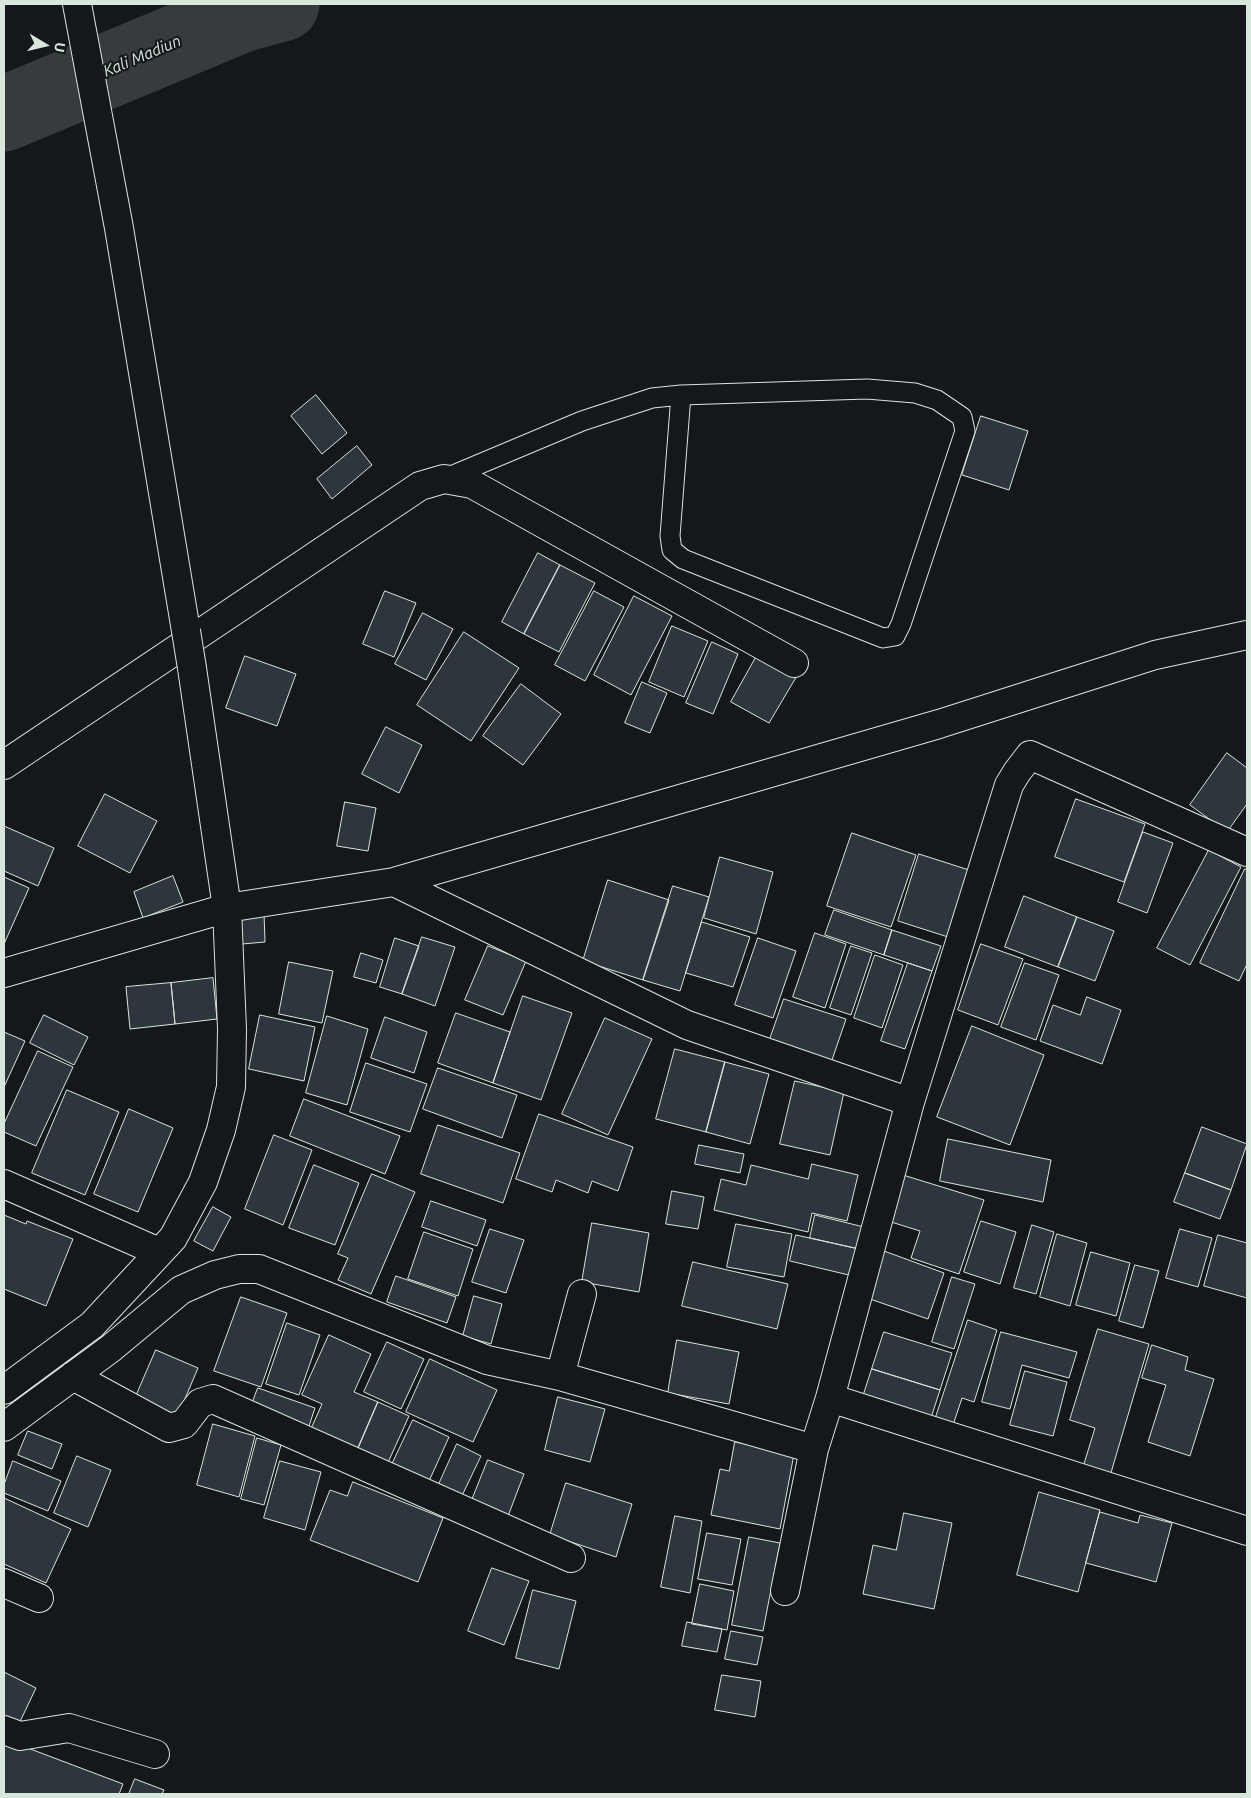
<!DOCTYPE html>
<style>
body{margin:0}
#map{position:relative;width:1251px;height:1798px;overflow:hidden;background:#14181c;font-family:Ubuntu,sans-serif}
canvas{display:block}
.frame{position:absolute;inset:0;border:5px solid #d8e6dc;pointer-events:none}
.north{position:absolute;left:20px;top:20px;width:50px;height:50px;-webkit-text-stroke:4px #14181c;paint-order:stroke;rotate:99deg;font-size:14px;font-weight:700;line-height:20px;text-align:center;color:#d8e6dc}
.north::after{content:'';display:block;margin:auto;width:18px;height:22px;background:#d8e6dc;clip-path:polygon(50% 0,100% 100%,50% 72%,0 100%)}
</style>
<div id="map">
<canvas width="1251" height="1798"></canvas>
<div class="frame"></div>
<div class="north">U</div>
</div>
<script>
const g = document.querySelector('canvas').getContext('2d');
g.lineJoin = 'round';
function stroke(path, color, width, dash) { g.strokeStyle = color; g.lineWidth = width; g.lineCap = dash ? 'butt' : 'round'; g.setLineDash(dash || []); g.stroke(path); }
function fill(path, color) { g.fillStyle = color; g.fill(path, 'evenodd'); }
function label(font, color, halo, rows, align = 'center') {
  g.font = font + ' Ubuntu,sans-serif'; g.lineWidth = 4; g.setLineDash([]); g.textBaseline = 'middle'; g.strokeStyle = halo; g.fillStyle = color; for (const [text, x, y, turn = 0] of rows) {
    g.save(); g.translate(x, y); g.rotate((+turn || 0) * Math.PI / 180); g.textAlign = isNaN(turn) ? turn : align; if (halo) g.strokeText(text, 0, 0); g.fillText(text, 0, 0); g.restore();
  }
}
const river = new Path2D(`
 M4 114 244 14 282 4`);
const building = new Path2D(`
 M316 395 347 433 322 454 291 416Z
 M981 416 1028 431 1009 490 962 475Z
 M357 446 372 465 332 499 317 479Z
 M538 553 560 565 524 634 502 622Z
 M560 565 595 583 559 652 524 634Z
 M385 591 416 603 394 657 363 644Z
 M594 591 624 607 585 681 555 665Z
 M634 596 672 616 631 695 594 675Z
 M423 613 453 629 426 680 395 664Z
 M672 626 708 641 684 697 649 682Z
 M464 632 519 668 471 741 417 705Z
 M712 642 738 654 713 714 686 703Z
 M759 652 798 674 769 723 731 702Z
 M245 656 296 674 277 726 226 708Z
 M642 682 667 693 650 733 625 723Z
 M521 684 561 714 523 765 483 736Z
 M386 727 422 745 399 793 362 774Z
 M1227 753 1247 768V804L1227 832 1190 805Z
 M105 794 157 821 130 873 78 846Z
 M1076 799 1145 824 1124 882 1055 857Z
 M345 802 376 808 368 851 337 846Z
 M4 826 54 848 38 886 4 871Z
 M1143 832 1173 843 1147 913 1118 902Z
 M852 833 916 855 891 927 827 906Z
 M1209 850 1241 867 1190 965 1157 948Z
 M919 854 969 870 948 937 898 921Z
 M720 857 773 872 756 934 704 918Z
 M1245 869 1247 870V964L1239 981 1200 963Z
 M173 876 183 902 143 918 134 892Z
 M4 877 29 888 4 944Z
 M608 880 669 900 643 980 583 961Z
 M673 886 709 897 680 991 643 980Z
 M1024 896 1077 917 1058 967 1005 947Z
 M834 910 892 930 884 955 825 935Z
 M264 913 265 942 242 944 241 914Z
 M1077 917 1114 931 1095 981 1058 967Z
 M702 922 750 937 733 987 686 973Z
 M892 930 941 946 932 971 884 955Z
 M815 933 846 944 825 1008 793 997Z
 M422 937 455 947 435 1006 402 994Z
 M395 938 419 946 402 994 380 987Z
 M758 938 796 951 773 1018 735 1005Z
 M981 944 1023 959 998 1025 958 1010Z
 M488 946 526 961 503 1015 465 1000Z
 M851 946 872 953 851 1015 830 1008Z
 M361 953 383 960 376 983 354 977Z
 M875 955 903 965 882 1028 854 1018Z
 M289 962 333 971 322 1023 279 1014Z
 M908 963 932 971 905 1049 881 1041Z
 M1025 963 1059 975 1036 1040 1001 1027Z
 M213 978 217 1019 175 1024 171 983Z
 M171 983 175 1024 130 1029 126 987Z
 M523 996 572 1013 541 1100 493 1083Z
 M1087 997 1121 1010 1102 1064 1040 1041 1053 1005 1080 1015Z
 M784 999 846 1019 831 1063 769 1042Z
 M456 1013 510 1032 493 1083 438 1063Z
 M44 1015 88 1037 74 1065 30 1043Z
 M260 1015 315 1027 304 1081 249 1069Z
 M327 1016 368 1029 347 1105 306 1093Z
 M385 1017 427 1032 414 1073 371 1058Z
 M605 1018 652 1039 608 1135 562 1114Z
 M972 1026 1044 1055 1010 1145 937 1117Z
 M4 1032 25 1041 4 1087Z
 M675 1049 725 1062 706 1132 656 1119Z
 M38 1051 73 1067 36 1146 4 1132V1124Z
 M725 1062 769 1074 750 1144 706 1132Z
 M366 1063 427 1084 410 1132 350 1112Z
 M438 1068 517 1095 502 1138 423 1109Z
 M795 1081 844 1092 830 1155 780 1144Z
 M67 1090 119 1112 85 1195 32 1173Z
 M304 1099 400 1136 385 1174 290 1136Z
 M129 1109 173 1128 138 1212 94 1194Z
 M539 1114 633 1147 618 1191 592 1181 588 1193 556 1180 552 1192 516 1179Z
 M438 1125 520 1153 503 1203 421 1174Z
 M1202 1127 1247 1144 1231 1190 1185 1173Z
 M274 1135 312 1150 283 1225 245 1209Z
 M948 1139 1051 1160 1043 1202 940 1181Z
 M699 1145 744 1154 740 1173 695 1164Z
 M812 1164 858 1175 847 1221 812 1213 808 1232 714 1210 721 1179 746 1185 751 1165 808 1179Z
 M314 1165 359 1183 335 1245 289 1228Z
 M1185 1173 1231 1190 1220 1219 1174 1202Z
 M372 1174 415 1192 371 1294 338 1280 348 1258 338 1254Z
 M903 1175 984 1200 959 1274 911 1258 920 1231 888 1221Z
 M672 1191 704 1197 698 1229 666 1224Z
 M431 1201 486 1220 477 1246 422 1227Z
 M213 1207 231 1217 213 1251 194 1241Z
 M4 1215 26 1224 27 1221 73 1239 46 1306 4 1289Z
 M815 1215 864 1227 859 1249 810 1238Z
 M981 1221 1016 1232 1000 1284 964 1272Z
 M592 1223 649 1233 639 1292 582 1282Z
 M736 1224 792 1234 784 1277 727 1267Z
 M1032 1225 1054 1232 1036 1294 1014 1288Z
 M490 1229 524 1240 506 1293 472 1282Z
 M1180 1229 1212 1238 1198 1287 1166 1278Z
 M424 1232 473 1249 458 1296 408 1279Z
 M1057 1234 1087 1243 1070 1306 1040 1297Z
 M796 1235 859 1249 853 1276 790 1261Z
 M1218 1235 1247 1243V1298L1204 1286Z
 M884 1251 944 1273 928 1319 867 1298Z
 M1091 1252 1130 1263 1116 1316 1076 1305Z
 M693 1262 788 1284 777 1329 682 1306Z
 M1135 1265 1159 1271 1143 1328 1119 1321Z
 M396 1276 456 1297 447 1323 387 1302Z
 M952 1277 975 1284 954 1349 932 1342Z
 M474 1296 502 1304 491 1344 463 1336Z
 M241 1297 287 1313 261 1387 214 1371Z
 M968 1320 997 1330 974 1402 962 1398 952 1428 934 1423Z
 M287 1323 320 1335 299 1395 266 1384Z
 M1098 1329 1149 1344 1110 1476 1083 1467 1095 1428 1070 1420Z
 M884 1332 952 1353 940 1390 872 1369Z
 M1001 1332 1077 1352 1069 1378 1022 1365 1010 1409 982 1402Z
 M329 1335 371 1354 354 1392 378 1402 356 1453 309 1433 322 1404 302 1395Z
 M677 1340 739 1352 729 1404 668 1393Z
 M387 1342 424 1359 401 1409 364 1392Z
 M1152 1345 1188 1357 1185 1370 1214 1379 1190 1456 1148 1442 1166 1385 1142 1378Z
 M156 1350 198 1368 176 1420 134 1401Z
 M430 1359 497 1390 473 1442 406 1412Z
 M872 1369 940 1390 930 1421 862 1400Z
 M1025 1371 1067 1382 1053 1436 1010 1425Z
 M258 1388 315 1408 307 1432 249 1412Z
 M558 1397 605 1409 590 1462 545 1450Z
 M378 1402 409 1416 386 1467 356 1453Z
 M413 1420 449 1437 425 1490 388 1473Z
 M213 1424 255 1436 239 1497 197 1485Z
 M28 1431 62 1444 52 1469 18 1455Z
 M257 1438 281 1445 264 1505 241 1499Z
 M735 1442 794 1454 780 1529 711 1515 720 1469 729 1471Z
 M457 1444 481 1456 458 1504 435 1493Z
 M77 1456 111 1470 88 1527 54 1513Z
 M488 1460 524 1474 505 1524 468 1510Z
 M13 1461 61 1481 48 1511 4 1493V1485Z
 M280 1461 321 1472 305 1530 264 1518Z
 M353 1482 443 1518 418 1582 310 1540 330 1490 347 1496Z
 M566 1483 632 1504 616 1557 550 1535Z
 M1039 1492 1100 1510 1078 1592 1017 1575Z
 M4 1498 71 1529 46 1583 4 1564Z
 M1100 1512 1138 1523 1140 1515 1172 1523 1156 1582 1086 1563Z
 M904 1513 952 1523 934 1609 863 1594 873 1545 896 1550Z
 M675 1516 702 1521 690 1593 661 1587Z
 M707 1533 741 1539 732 1585 698 1579Z
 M749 1537 780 1543 763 1631 732 1625Z
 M492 1568 529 1581 504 1645 468 1631Z
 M700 1584 734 1591 727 1630 692 1624Z
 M533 1590 576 1601 559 1669 516 1658Z
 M687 1622 722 1629 717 1652 682 1646Z
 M731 1631 763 1637 757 1665 725 1659Z
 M4 1672 36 1688 17 1728 4 1722Z
 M722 1675 761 1681 755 1717 715 1710Z
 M4 1739 123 1784 119 1794H4Z
 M135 1779 164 1790 162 1794H129Z`);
const service = new Path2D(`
 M444 479 582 421 652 398 681 395 867 389 915 393 937 400 962 417 965 431 901 624 895 636 883 638 683 559 672 550 670 536 681 395`);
const minor = new Path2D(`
 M77 4 119 228 186 631
 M4 765 420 486 444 479 472 484 794 663
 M394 882 687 1025 910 1102
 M4 973 227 908 394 882 939 724 1155 655 1247 635
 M4 1184 159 1252
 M73 1376 169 1428 184 1424 200 1403 213 1399 571 1558
 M560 1376 814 1449
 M4 1390 92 1325 173 1238 203 1182 221 1130 231 1087 232 1029 227 908 192 668
 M830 1398 1247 1531
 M4 1427 110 1349 181 1290 215 1275 239 1269H259L487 1360 560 1376 582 1294
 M4 1583 39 1598
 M785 1591 814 1449 830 1398 910 1102 1009 785 1017 772 1030 755 1247 852
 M4 1730 20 1736 69 1728 155 1754`);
const minorBridge = new Path2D(`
 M186 631 192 668`);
const waterNames = [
 ["Kali Madiun",142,56,-23]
];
stroke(river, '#363b3e', 75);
fill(building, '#2c363c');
stroke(building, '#d8e6dc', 1);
stroke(service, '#d8e6dc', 21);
stroke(minor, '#d8e6dc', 30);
stroke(service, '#14181c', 19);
stroke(minor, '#14181c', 28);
stroke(minorBridge, '#d8e6dc', 30, []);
stroke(minorBridge, '#14181c', 28);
label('italic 16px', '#d8e6dc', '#14181c', waterNames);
</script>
